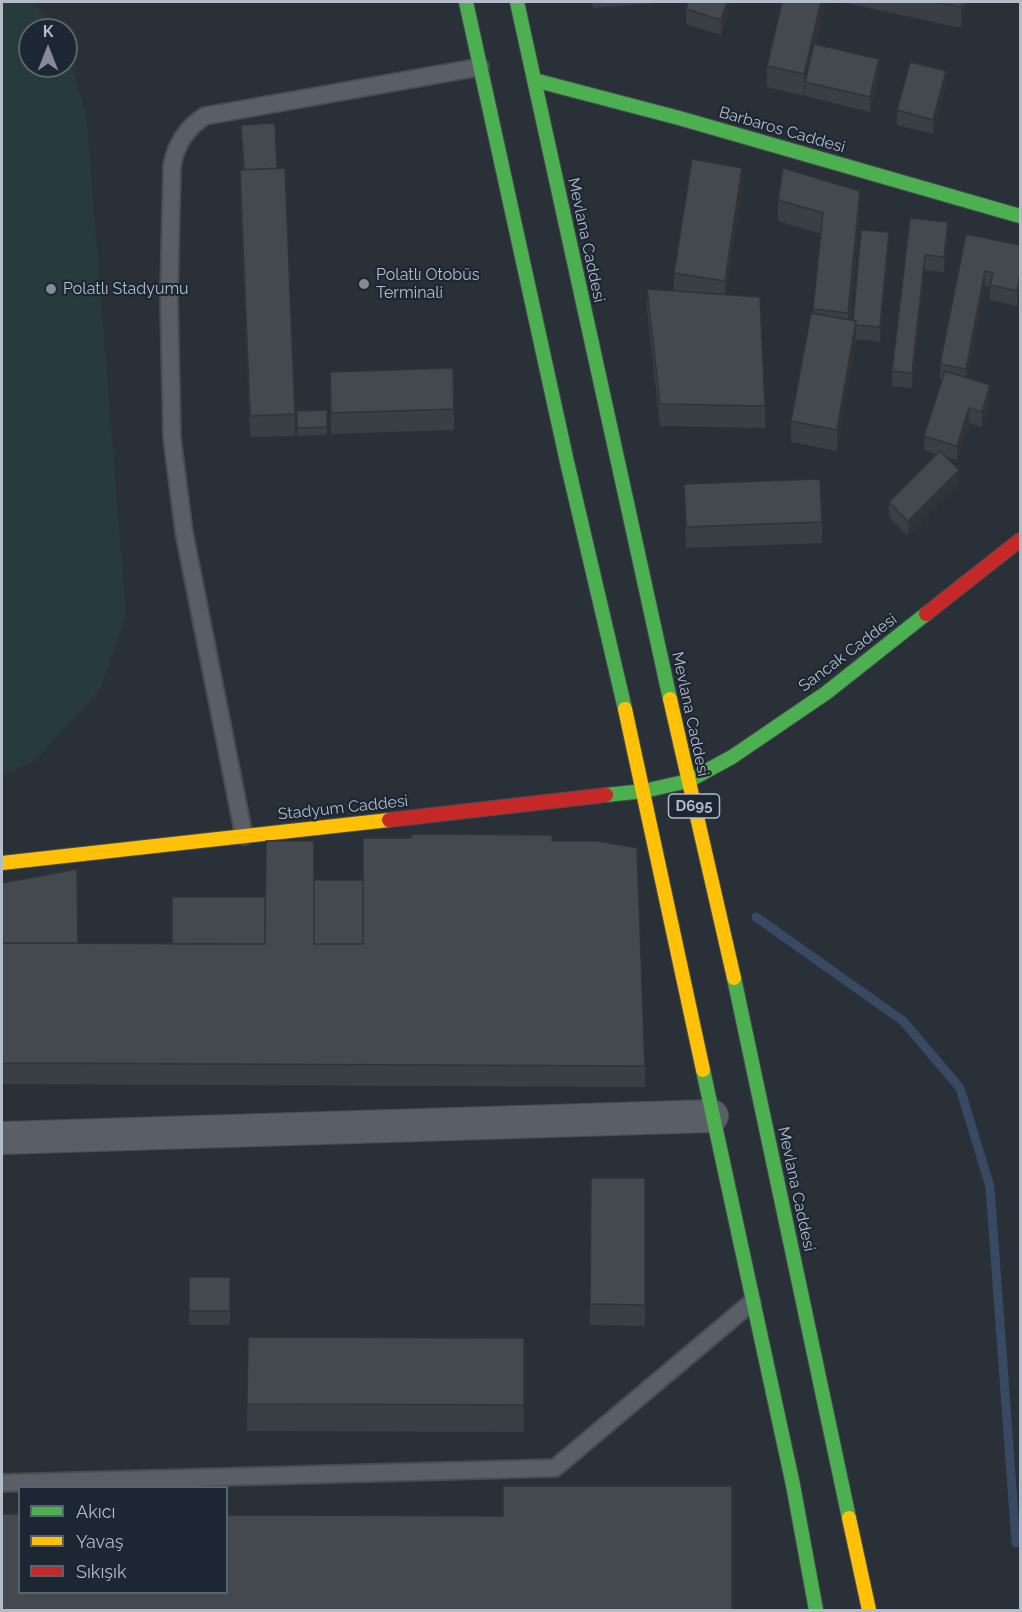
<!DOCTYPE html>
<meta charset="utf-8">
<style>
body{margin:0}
#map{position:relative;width:1022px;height:1612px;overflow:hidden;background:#2a3038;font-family:Raleway,sans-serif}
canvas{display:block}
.frame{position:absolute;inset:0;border:3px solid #b4bcc9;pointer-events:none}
.legend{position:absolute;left:18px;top:1486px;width:210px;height:108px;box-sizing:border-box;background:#1d2633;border:2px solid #59626f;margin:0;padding:8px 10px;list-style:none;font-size:18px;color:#b4bcc9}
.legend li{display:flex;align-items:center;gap:12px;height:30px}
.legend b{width:30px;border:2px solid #59626f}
.north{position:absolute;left:18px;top:18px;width:60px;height:60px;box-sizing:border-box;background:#1d2633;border:2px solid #59626f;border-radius:50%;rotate:0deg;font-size:16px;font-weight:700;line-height:24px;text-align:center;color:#b4bcc9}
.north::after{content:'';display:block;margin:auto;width:21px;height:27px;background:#848b96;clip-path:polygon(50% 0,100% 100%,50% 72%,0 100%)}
</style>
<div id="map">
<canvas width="1022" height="1612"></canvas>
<div class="frame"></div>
<ul class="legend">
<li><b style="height:8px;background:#4caf50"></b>Akıcı</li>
<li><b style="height:8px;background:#ffc107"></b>Yavaş</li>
<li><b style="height:8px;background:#c62828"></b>Sıkışık</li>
</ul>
<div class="north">K</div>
</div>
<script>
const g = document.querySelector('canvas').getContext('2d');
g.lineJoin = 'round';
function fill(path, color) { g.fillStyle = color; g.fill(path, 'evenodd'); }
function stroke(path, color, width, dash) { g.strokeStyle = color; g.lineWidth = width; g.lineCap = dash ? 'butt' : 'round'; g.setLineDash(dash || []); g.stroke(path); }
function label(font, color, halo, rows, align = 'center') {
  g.font = font + ' Raleway,sans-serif'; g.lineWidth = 4.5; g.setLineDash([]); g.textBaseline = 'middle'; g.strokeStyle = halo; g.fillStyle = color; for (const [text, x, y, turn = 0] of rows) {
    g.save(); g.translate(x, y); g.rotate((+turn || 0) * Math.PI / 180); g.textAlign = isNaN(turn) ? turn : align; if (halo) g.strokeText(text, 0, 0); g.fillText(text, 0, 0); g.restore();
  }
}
const green = new Path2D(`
 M2 2H33L56 30H30V66H66V50L86 112 126 614 101 688 35 761 2 776Z`);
const stream = new Path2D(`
 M756 917 903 1021 960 1088 990 1187 1016 1543`);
const lane = new Path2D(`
 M244 836 184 532 172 438 169 299 172 166C176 144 186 128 205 116L480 67
 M2 1483 555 1468 752 1302`);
const street = new Path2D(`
 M2 1138 712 1116`);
const fast = new Path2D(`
 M466 2 567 462 625 709
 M517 2 670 699
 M534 80 679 118 1020 216
 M606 795 644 791 688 781 732 757 826 693 926 614
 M734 978 849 1518
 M703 1070 793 1485 816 1610`);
const slow = new Path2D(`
 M670 699 734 978
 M625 709 703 1070
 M2 863 389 820
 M849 1518 869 1610`);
const jam = new Path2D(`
 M926 614 1020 540
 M389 820 606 795`);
const wall = new Path2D(`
 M592 2H667L593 8Z
 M688 2H729L728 13 721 35 686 24V9Z
 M841 2H967L961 28Z
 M816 45 879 74 870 112 805 96V91L804 96 767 87V66Z
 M946 86 933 134 897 125V110Z
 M241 125 277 168 295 414V436L250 437 240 191V170H243Z
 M742 189 726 294 765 406V428L660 426 647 310V289L674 291V273Z
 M778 200 860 213 850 320 853 321 889 247 880 342 856 339 837 451 791 442V421L813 314 821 234 778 221Z
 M910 218 948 237 944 272 925 270 912 388 892 386V371Z
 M966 234 1020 245 1017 306 990 300V287L985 286 967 378 990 400 982 427 969 423 957 460 946 457 959 484 908 536 889 517V502L936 454 924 450V436L942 379H940V364Z
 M330 372 454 409V430L331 434Z
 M327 410V435L297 436V411Z
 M684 484 822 522V543L686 548Z
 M552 841 645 1066V1087L2 1084V883L78 943 172 944 314 914 363 880Z
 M591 1178H645V1326L590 1325Z
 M189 1277H230V1325H189Z
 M248 1337 524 1338V1432L247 1431Z`);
const shadedWall = new Path2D(`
 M727 2H729L728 13 721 35V20Z
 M821 2H826L807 82H805V91L804 96V74Z
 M963 2H967L961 28V7Z
 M879 59V74L870 112V97Z
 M946 71V86L933 134V120Z
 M742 168V189L725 302V281Z
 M860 191V213L848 334V313Z
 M948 222V237L944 272V257Z
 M889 232V247L880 342V327Z
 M925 255V270L912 388V373Z
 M985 271V286L966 384V369Z
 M1020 274V289L1017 306V291Z
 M856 321V343L837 451V430Z
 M990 385V400L982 427V412Z
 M969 408V423L957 460V446Z
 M959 470V484L908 536V521Z`);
const building = new Path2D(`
 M688 2H727L721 20 686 9Z
 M782 2H821L804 74 767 66Z
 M936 2H963L961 7Z
 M814 44 879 59 870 97 805 82Z
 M910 62 946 71 933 120 897 110Z
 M275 123 277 168 244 170 241 125Z
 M692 159 742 168 725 281 674 273Z
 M285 168 295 414 250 416 240 170Z
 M783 168 860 191 848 313 813 309 823 213 778 200Z
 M910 218 948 222 944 257 925 255 912 373 892 371Z
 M861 230 889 232 880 327 856 325V321H853Z
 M966 234 1020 245V274L1017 291 990 285 993 273 985 271 966 369 940 364Z
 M647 289 760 297 765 406 660 404Z
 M811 313 856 321 837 430 791 421Z
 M453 368 454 409 331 413 330 372Z
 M945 371 990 385 982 412 969 408 957 446 924 436Z
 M327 410V427L297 428V411Z
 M940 451 959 470 908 521 889 502Z
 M820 479 822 522 686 527 684 484Z
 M411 834 552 835V841H598L637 848 645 1066 2 1063V943L265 944 266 841H314V944H363V838H411Z
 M77 869 78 943H2V883Z
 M314 880H363V944H314Z
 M172 897H265V944H172Z
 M591 1178H645V1305L590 1304Z
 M189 1277H230V1311H189Z
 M248 1337 524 1338V1405L247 1404Z
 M503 1486H732V1611H2V1514H20V1593H226V1515L503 1516Z`);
const markers = [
 [364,284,6,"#848b96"],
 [51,289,6,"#848b96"]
];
const shields = [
 [694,806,51]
];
const shieldNames = [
 ["D695",694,806]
];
const streetNames = [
 ["Barbaros Caddesi",782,130,16],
 ["Mevlana Caddesi",586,240,78],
 ["Sancak Caddesi",848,653,-37],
 ["Mevlana Caddesi",690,714,78],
 ["Stadyum Caddesi",343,808,-6],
 ["Mevlana Caddesi",796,1189,78]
];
const poiNames = [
 ["Polatlı Otobüs",376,275],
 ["Terminali",376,293],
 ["Polatlı Stadyumu",63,289]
];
fill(green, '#273a3e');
stroke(stream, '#384963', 9);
stroke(lane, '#484c53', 20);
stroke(street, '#484c53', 34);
stroke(fast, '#484c53', 16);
stroke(slow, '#484c53', 16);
stroke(jam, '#484c53', 16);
stroke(lane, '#5a5e66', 16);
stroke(street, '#5a5e66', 32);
stroke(fast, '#4caf50', 14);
stroke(slow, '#ffc107', 14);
stroke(jam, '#c62828', 14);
fill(wall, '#3a3f45');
fill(shadedWall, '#303338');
fill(building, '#444950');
stroke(building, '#303338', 1.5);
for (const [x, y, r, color] of markers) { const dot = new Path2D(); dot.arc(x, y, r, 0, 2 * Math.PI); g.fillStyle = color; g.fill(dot); stroke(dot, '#1d2633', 2); }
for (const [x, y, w] of shields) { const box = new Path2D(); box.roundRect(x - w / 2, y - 12, w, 24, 4.5); g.fillStyle = '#1d2633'; g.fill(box); stroke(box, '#b4bcc9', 1.5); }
label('bold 15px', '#b4bcc9', null, shieldNames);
label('16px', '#b4bcc9', '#1d2633', streetNames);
label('16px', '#b4bcc9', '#1d2633', poiNames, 'left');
</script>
